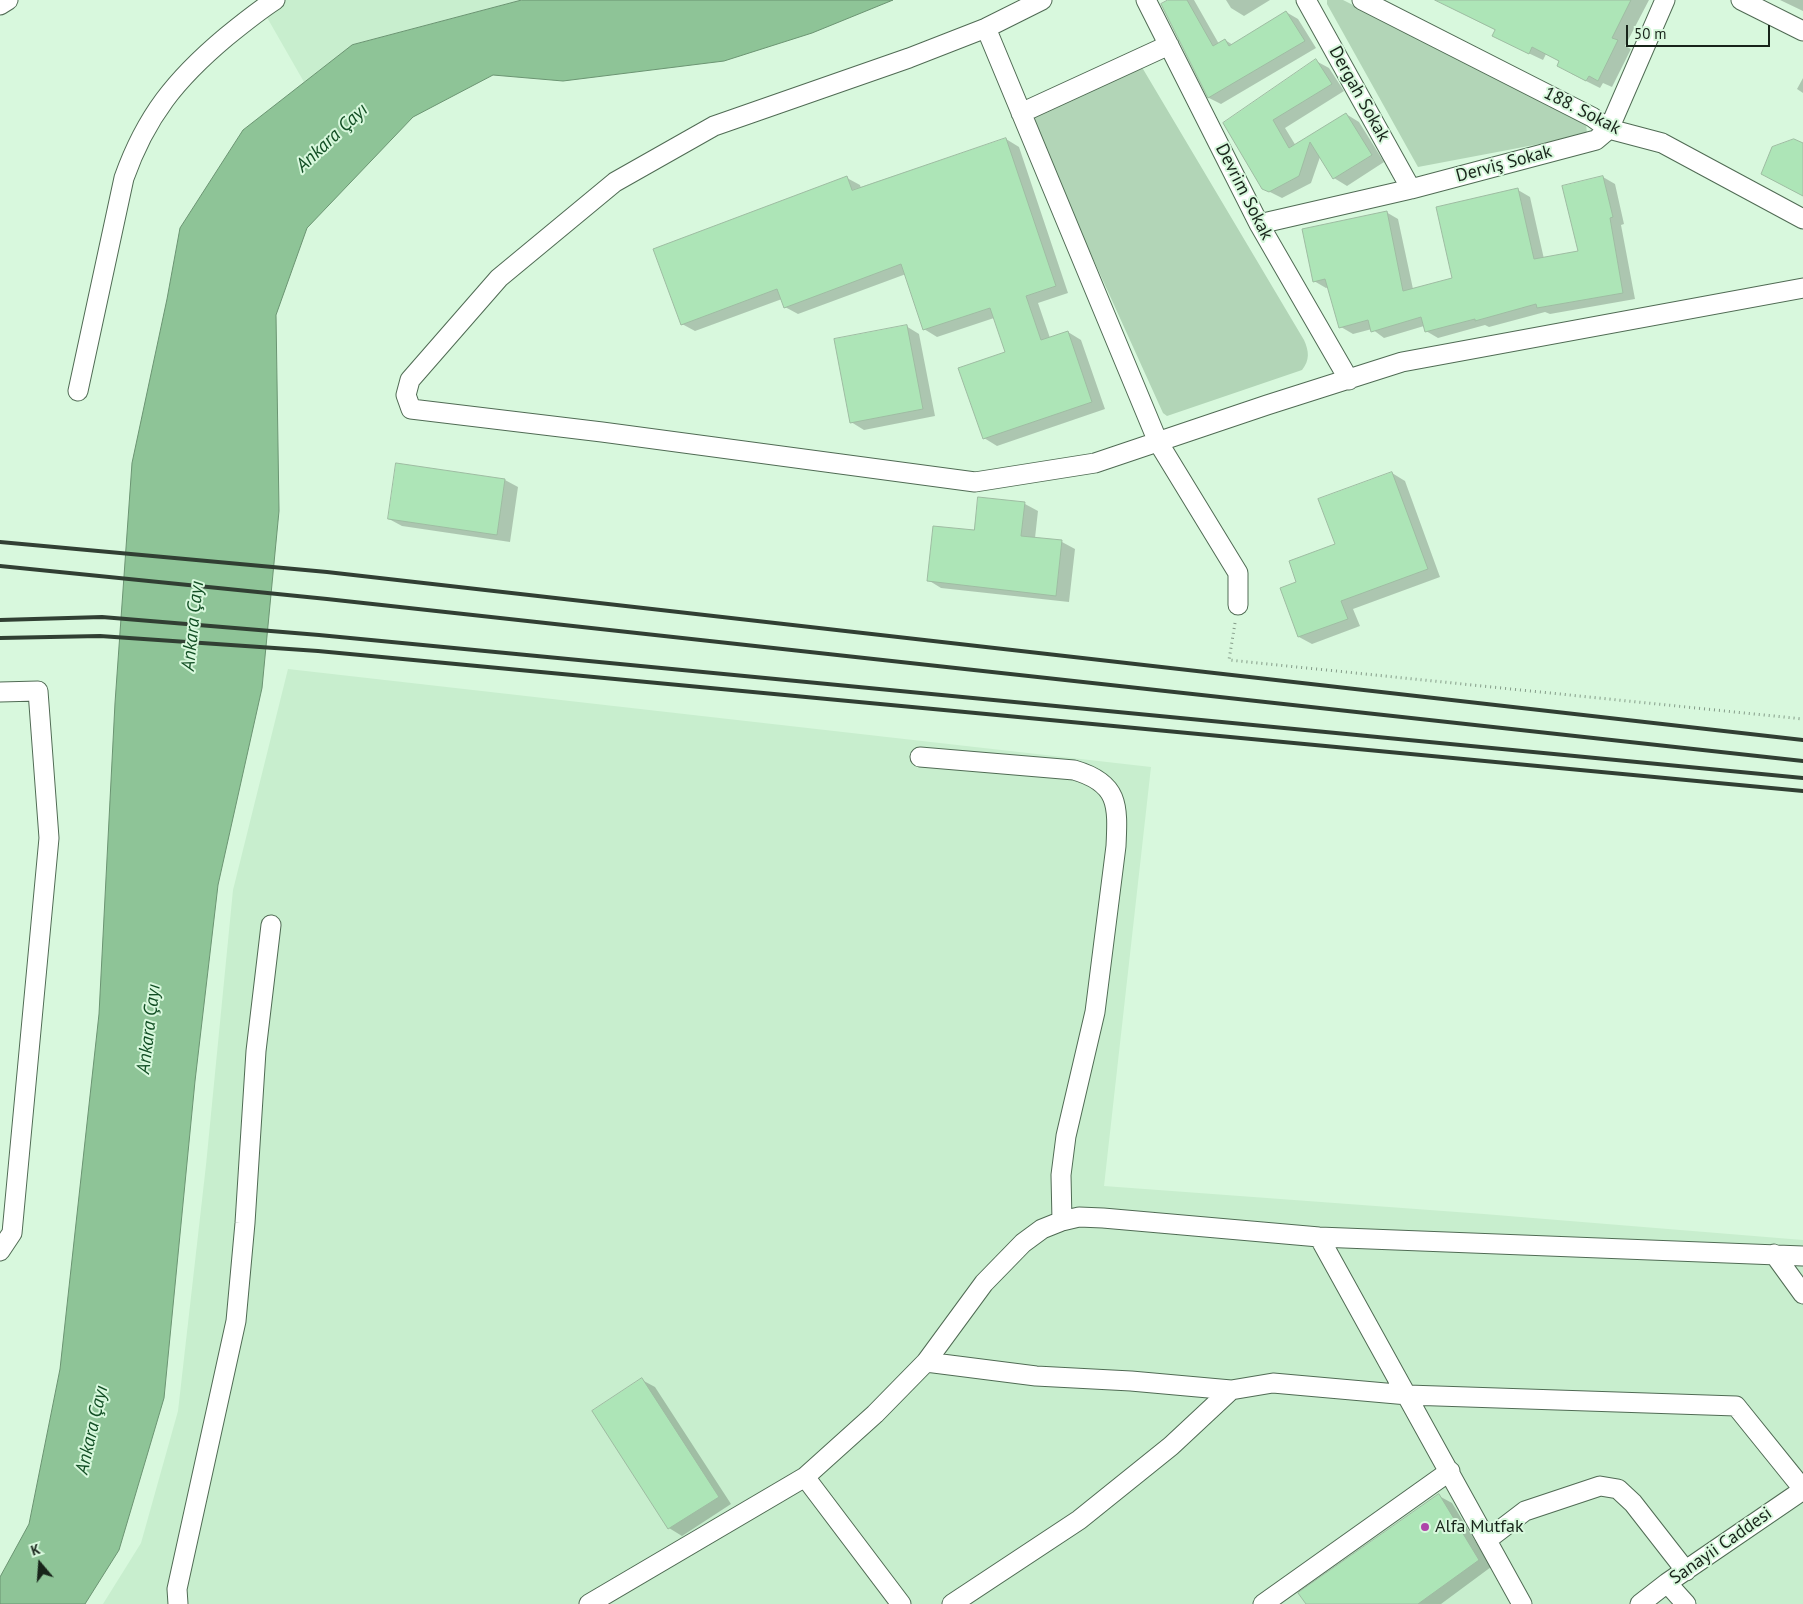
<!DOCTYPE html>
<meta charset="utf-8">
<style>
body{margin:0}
#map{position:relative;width:1803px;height:1604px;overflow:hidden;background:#d8f8dd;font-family:"PT Sans",sans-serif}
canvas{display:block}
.north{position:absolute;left:15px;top:1539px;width:50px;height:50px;-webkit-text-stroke:4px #d8f8dd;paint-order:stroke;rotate:342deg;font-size:14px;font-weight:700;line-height:20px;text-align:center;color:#18241a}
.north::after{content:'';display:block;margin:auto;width:18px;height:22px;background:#18241a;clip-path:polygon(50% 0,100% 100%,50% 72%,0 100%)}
.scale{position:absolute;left:1626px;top:25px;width:144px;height:22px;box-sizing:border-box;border:2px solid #18241a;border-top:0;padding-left:6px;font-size:15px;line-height:18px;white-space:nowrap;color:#18241a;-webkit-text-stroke:4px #d8f8dd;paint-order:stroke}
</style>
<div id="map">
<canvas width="1803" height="1604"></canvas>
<div class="north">K</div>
<div class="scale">50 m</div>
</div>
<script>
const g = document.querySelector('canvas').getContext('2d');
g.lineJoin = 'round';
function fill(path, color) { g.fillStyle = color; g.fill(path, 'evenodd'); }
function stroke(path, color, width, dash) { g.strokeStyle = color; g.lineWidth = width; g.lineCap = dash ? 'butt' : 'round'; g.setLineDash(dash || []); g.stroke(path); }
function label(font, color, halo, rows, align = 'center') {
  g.font = font + ' "PT Sans",sans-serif'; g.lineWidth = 4; g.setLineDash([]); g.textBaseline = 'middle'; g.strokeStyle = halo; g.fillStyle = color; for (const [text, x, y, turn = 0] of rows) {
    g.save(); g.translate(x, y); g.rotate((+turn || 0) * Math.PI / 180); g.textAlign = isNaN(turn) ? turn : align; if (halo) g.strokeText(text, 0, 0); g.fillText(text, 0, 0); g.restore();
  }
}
const built = new Path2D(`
 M257 0H522L353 45 304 82Z
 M288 669 1151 767 1104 1186 1484 1214 1803 1240V1604H103L141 1543 178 1411 206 1165 233 890Z`);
const green = new Path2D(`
 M1327 0H1343L1586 122 1587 135 1418 167 1327 4Z
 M1140 68 1143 69 1304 340C1309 351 1310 360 1302 370L1167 416 1163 413 1032 124 1034 117Z`);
const water = new Path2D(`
 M522 0H893L812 33 724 61 563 81 493 75 413 117 307 228 276 315 279 511 262 688 218 885 195 1081 164 1398 119 1550 85 1604H0V1577L29 1524 60 1369 99 1014 115 703 132 463 167 299 180 228 243 130 352 45Z`);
const shadow = new Path2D(`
 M1169 0H1194L1219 44 1225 40 1233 45 1286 12 1298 19 1316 48 1221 104 1209 98 1162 5Z
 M1226 0H1270L1244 16 1231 8Z
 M1441 0H1649L1625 46 1631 49 1612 87 1603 83 1600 88 1572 74 1561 62 1546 54 1543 60 1507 43 1493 36 1496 30Z
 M1780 0H1803V11Z
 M1316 61 1329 68 1344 91 1285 128 1296 146 1346 114 1359 122 1384 162 1347 186 1334 178 1320 157 1311 183 1282 198 1262 188 1225 123Z
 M1803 78V93L1797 89Z
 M1006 139 1019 147 1068 293 1038 303 1050 338 1068 332 1081 340 1105 409 997 446 984 438 1006 353 994 318 937 337 924 329 906 274 798 314 785 307 782 299 695 331 682 324 847 178 860 185 861 188Z
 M1603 177 1615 184 1624 224 1621 225 1635 299 1550 314 1545 312 1489 327 1485 325 1438 338 1426 331 1424 326 1384 338 1372 329 1353 334 1341 327 1329 287 1326 288 1314 281 1386 212 1398 219 1413 289 1453 279 1518 190 1530 197 1544 259 1579 252Z
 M906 326 919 334 935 416 864 430 851 422Z
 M397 464 505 480 518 487 510 542 402 526 389 519Z
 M1392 473 1405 481 1440 577 1353 609 1360 626 1312 644 1299 637 1298 582 1336 545Z
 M980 498 1025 504 1038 511 1035 538 1062 542 1075 549 1069 602 941 588 928 580 976 532Z
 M642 1380 655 1387 731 1504 682 1536 669 1528Z
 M1439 1496 1452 1503 1491 1567 1441 1604H1308Z`);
const building = new Path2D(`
 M1168 0H1187L1213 46 1225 39 1229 46 1286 11 1305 41 1208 98 1161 4Z
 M1435 0H1631L1612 38 1618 40 1598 81 1589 76 1586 81 1557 66 1559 61 1532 47 1529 54 1492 36 1495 30Z
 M1316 59 1332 84 1273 120 1289 148 1346 113 1372 155 1333 179 1310 142 1299 176 1269 192 1262 189 1223 123Z
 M1006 138 1056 286 1026 296 1041 340 1068 331 1092 402 983 439 958 368 1005 352 990 308 923 330 901 264 784 308 777 289 681 325 653 249 847 176 852 190Z
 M1794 139 1803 143V196L1761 174 1772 147Z
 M1603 176 1613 217 1610 218 1623 293 1537 308 1536 304 1475 321V319L1425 332 1421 317 1371 332 1368 320 1339 328 1325 279 1313 282 1302 229 1387 211 1403 291 1452 278 1436 207 1518 188 1534 259 1578 251 1562 186Z
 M907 325 923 409 850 423 834 339Z
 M396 463 505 479 497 535 388 519Z
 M1392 472 1428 569 1341 601 1348 619 1298 637 1280 588 1296 582 1289 561 1335 544 1318 499Z
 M978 497 1025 502 1021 536 1062 540 1056 596 927 581 933 526 974 530Z
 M642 1378 719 1497 668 1529 592 1411Z
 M1439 1494 1479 1560 1418 1604H1306L1298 1593Z`);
const path = new Path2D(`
 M1235 623 1229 660 1803 719`);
const minor = new Path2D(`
 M1042 0 986 28 909 58 714 126 615 182 499 278 410 380 406 395 411 409 602 432 975 482 1095 463 1267 405 1402 362 1803 288
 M1146 0 1259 224 1349 380
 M1306 0 1411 189
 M1362 0 1592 117 1609 129 1662 143 1803 219
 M1741 0 1803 31
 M0 5 8 0
 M986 28 1158 442 1238 573V605
 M1021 113 1169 45
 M1259 224 1411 189 1596 140 1609 129 1665 0
 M78 391 124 178C146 116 176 79 226 37 242 24 258 11 275 0
 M0 692 38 691 49 838 12 1233 0 1251
 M920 757 1074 770C1119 783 1118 805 1116 846L1095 1012 1066 1136 1061 1175 1062 1221
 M1319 1237 1522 1604
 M1774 1254 1803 1294
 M926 1362 1036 1376 1131 1381 1231 1390 1273 1383 1408 1395 1736 1406 1803 1489
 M805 1477 901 1604
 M1487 1540 1525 1511 1600 1486 1618 1489 1633 1503 1686 1571
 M1667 1583 1686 1604
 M178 1604 177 1589 236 1321 245 1223 256 1051 271 925
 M589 1604 805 1477 875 1414 926 1362 984 1283 1023 1243 1042 1229 1062 1221 1079 1217 1103 1218 1319 1237 1803 1256
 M952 1604 1079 1520 1171 1446 1231 1390
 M1263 1604 1450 1471
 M1640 1604 1667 1583 1803 1490`);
const rail = new Path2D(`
 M0 542 327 572 1803 740
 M0 566 327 599 1803 761
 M0 620 102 617 319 635 1803 778
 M0 638 100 636 318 651 1803 791`);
const markers = [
 [1425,1527,5,"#ae46a9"]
];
const streetNames = [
 ["Dergah Sokak",1359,94,61],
 ["188. Sokak",1582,111,27],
 ["Derviş Sokak",1504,164,-15],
 ["Devrim Sokak",1244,192,63],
 ["Sanayii Caddesi",1721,1546,-35]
];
const poiNames = [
 ["Alfa Mutfak",1435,1527]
];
const waterNames = [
 ["Ankara Çayı",332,138,-43],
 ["Ankara Çayı",193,626,-84],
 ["Ankara Çayı",149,1029,-83],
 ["Ankara Çayı",92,1430,-77]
];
fill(built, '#c8eece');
fill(green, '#b2d5b7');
fill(water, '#8ec497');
stroke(water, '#6b9472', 1);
fill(shadow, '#0003');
fill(building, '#ade5b7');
stroke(building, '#9ebca2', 1);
stroke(minor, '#506b54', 21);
stroke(path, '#849b88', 3, [1, 4]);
stroke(minor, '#fff', 19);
stroke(rail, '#313f33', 4);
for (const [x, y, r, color] of markers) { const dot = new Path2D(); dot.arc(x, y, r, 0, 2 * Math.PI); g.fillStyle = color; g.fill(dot); stroke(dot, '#d8f8dd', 2); }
label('18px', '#18241a', '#d8f8dd', streetNames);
label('18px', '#18241a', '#d8f8dd', poiNames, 'left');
label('italic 19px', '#124e24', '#d8f8dd', waterNames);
</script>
